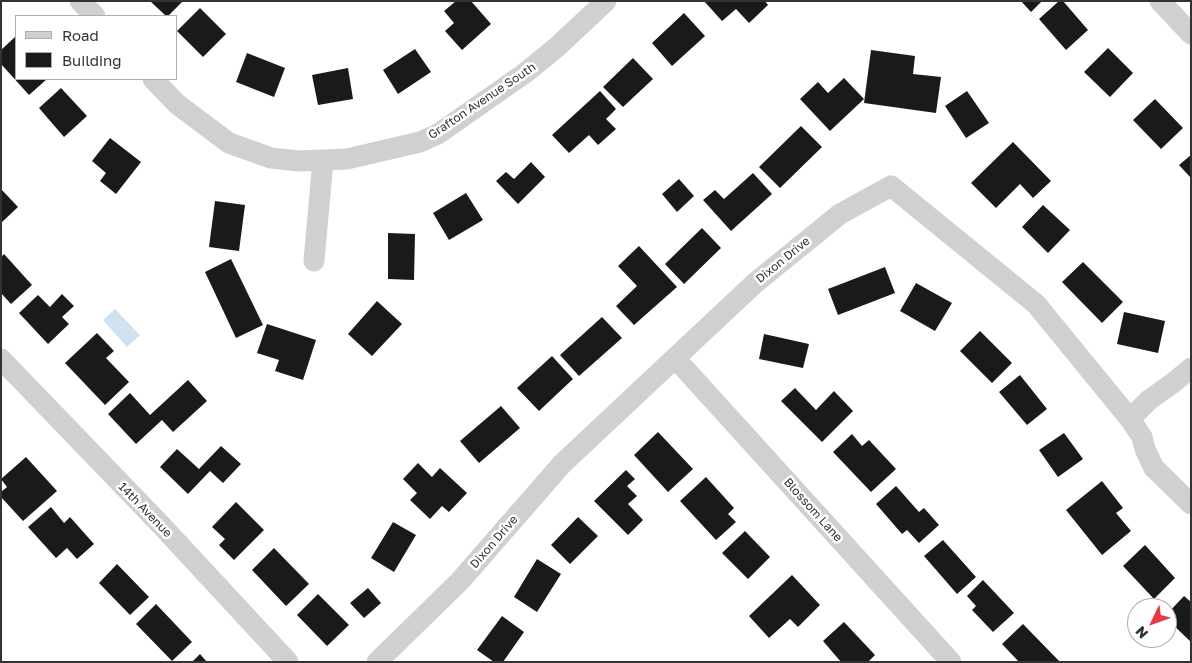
<!DOCTYPE html>
<style>
body{margin:0}
#map{position:relative;width:1192px;height:663px;overflow:hidden;background:#fff;font-family:"Golos Text",sans-serif}
canvas{display:block}
.frame{position:absolute;inset:0;border:2px solid #333;pointer-events:none}
.legend{position:absolute;left:15px;top:15px;width:162px;height:65px;box-sizing:border-box;background:#fff;border:1px solid #adadad;margin:0;padding:6px 9px;list-style:none;font-size:15px;color:#333}
.legend li{display:flex;align-items:center;gap:10px;height:25px}
.legend b{width:25px;border:1px solid #adadad}
.north{position:absolute;left:1127px;top:598px;width:50px;height:50px;box-sizing:border-box;background:#fff;border:1px solid #adadad;border-radius:50%;rotate:228deg;font-size:14px;font-weight:700;line-height:20px;text-align:center;color:#333}
.north::after{content:'';display:block;margin:auto;width:18px;height:22px;background:#e63946;clip-path:polygon(50% 0,100% 100%,50% 72%,0 100%)}
</style>
<div id="map">
<canvas width="1192" height="663"></canvas>
<div class="frame"></div>
<ul class="legend">
<li><b style="height:6px;background:#d0d0d0"></b>Road</li>
<li><b style="height:14px;background:#1a1a1a"></b>Building</li>
</ul>
<div class="north">N</div>
</div>
<script>
const g = document.querySelector('canvas').getContext('2d');
g.lineJoin = 'round';
function fill(path, color) { g.fillStyle = color; g.fill(path, 'evenodd'); }
function stroke(path, color, width, dash) { g.strokeStyle = color; g.lineWidth = width; g.lineCap = dash ? 'butt' : 'round'; g.setLineDash(dash || []); g.stroke(path); }
function label(font, color, halo, rows, align = 'center') {
  g.font = font + ' "Golos Text",sans-serif'; g.lineWidth = 5; g.setLineDash([]); g.textBaseline = 'middle'; g.strokeStyle = halo; g.fillStyle = color; for (const [text, x, y, turn = 0] of rows) {
    g.save(); g.translate(x, y); g.rotate((+turn || 0) * Math.PI / 180); g.textAlign = isNaN(turn) ? turn : align; if (halo) g.strokeText(text, 0, 0); g.fillText(text, 0, 0); g.restore();
  }
}
const water = new Path2D(`
 M115 309 140 335 127 347 103 320Z`);
const building = new Path2D(`
 M150 1H183L168 16H166Z
 M456 1H471L491 24 462 50 445 31 454 23 444 11Z
 M704 1H765L768 5 749 23 736 9 722 21Z
 M1021 1H1042L1031 12Z
 M1059 1H1063L1088 30 1066 50 1039 19Z
 M200 8 226 34 203 57 177 31Z
 M684 13 705 36 672 66 652 43Z
 M15 37 16 79H47L29 95 1 64V50Z
 M1108 48 1133 73 1110 97 1084 72Z
 M415 49 431 72 398 94 383 70Z
 M871 50 915 56 913 74 941 77 936 113 864 103Z
 M247 53 285 68 274 97 236 82Z
 M633 58 653 79 623 107 603 87Z
 M348 68 353 99 318 105 312 75Z
 M844 78 864 99 830 131 800 99 818 82 828 93Z
 M61 88 87 116 64 137 39 108Z
 M600 91 616 109 606 119 616 129 598 145 589 135 569 153 552 135Z
 M967 91 989 123 966 138 945 106Z
 M1155 99 1183 128 1161 149 1133 120Z
 M801 126 822 147 780 188 759 167Z
 M110 138 141 162 116 194 100 181 106 173 92 161Z
 M1013 142 1051 181 1033 198 1020 184 996 208 971 183Z
 M1191 155V178L1179 165Z
 M531 162 545 177 518 204 496 181 506 172 514 179Z
 M753 173 772 194 731 231 703 200 715 190 724 199Z
 M679 179 694 196 677 212 662 194Z
 M1 189 18 207 1 223Z
 M466 193 483 220 449 240 433 213Z
 M215 201 245 205 239 251 209 247Z
 M1043 205 1070 230 1048 253 1022 227Z
 M702 228 721 248 684 284 665 264Z
 M388 233 415 234 414 280 388 279Z
 M639 246 677 287 634 325 616 306 637 286 618 266Z
 M4 254 32 285 11 304 1 293V257Z
 M231 259 263 325 236 338 205 272Z
 M1083 262 1123 302 1102 323 1062 282Z
 M885 267 895 293 838 315 828 289Z
 M916 283 952 303 935 331 900 311Z
 M62 294 74 306 62 317 69 324 48 344 19 313 38 295 50 307Z
 M377 301 402 324 372 356 348 334Z
 M1124 312 1165 321 1158 353 1117 344Z
 M602 317 622 338 579 376 560 355Z
 M267 324 316 340 303 380 275 371 279 360 257 353Z
 M980 331 1012 363 992 383 960 351Z
 M97 333 114 351 106 358 129 382 105 405 65 363Z
 M764 334 809 344 803 368 759 359Z
 M552 356 573 379 539 411 517 388Z
 M1020 375 1047 409 1027 425 999 392Z
 M188 380 207 401 173 432 162 420 136 444 108 414 130 393 150 415Z
 M795 388 816 410 834 391 853 411 822 442 781 401Z
 M501 406 520 428 479 463 460 441Z
 M658 432 693 469 668 492 634 455Z
 M1064 433 1083 459 1058 477 1039 450Z
 M852 434 862 446 869 440 896 469 871 492 833 452Z
 M221 446 241 464 223 483 210 471 188 494 160 467 177 449 199 469Z
 M26 457 57 491 23 521 1 497V492L7 487 1 479Z
 M418 463 432 477 440 468 467 493 449 512 442 506 430 519 410 500 417 493 403 479Z
 M626 470 635 479 627 486 637 496 628 504 643 520 628 535 594 501Z
 M706 477 734 508 728 514 736 522 716 540 680 501Z
 M1102 481 1123 508 1116 513 1131 531 1102 555 1066 510Z
 M896 486 919 512 924 508 939 525 919 543 907 530 902 534 876 504Z
 M236 502 264 530 234 560 219 545 225 539 212 527Z
 M51 507 64 523 70 517 94 544 77 559 67 548 56 558 28 527Z
 M578 517 598 536 570 564 551 545Z
 M393 522 416 535 394 572 371 558Z
 M745 531 770 557 748 579 722 553Z
 M943 540 976 577 957 594 924 556Z
 M1145 545 1175 578 1154 599 1123 566Z
 M274 548 309 584 286 606 252 570Z
 M537 559 561 574 537 612 514 597Z
 M117 564 149 597 130 615 99 583Z
 M792 575 820 605 798 627 790 619 769 638 749 616Z
 M983 580 1014 613 993 632 972 610 976 606 967 596Z
 M368 588 381 603 364 618 350 603Z
 M318 594 349 625 327 646 297 615Z
 M1184 596 1191 602V642L1167 619V614Z
 M156 604 192 642 172 661 136 624Z
 M502 616 524 632 503 662H494L477 650Z
 M844 622 875 655 868 662H841L823 641Z
 M1023 624 1060 662H1019L1002 644Z
 M200 654 207 662H192Z`);
const minor = new Path2D(`
 M80 1 95 16
 M1160 1 1191 34
 M153 79 177 104 229 143 271 158 299 161 347 159 420 142 438 134 525 73 557 47 606 1
 M314 261 323 160
 M675 358 951 662
 M1 359 161 525 288 662
 M1130 419 1149 400 1173 383 1191 368
 M377 662 460 581 562 464 755 283 840 214 891 186 1036 304 1130 419 1142 437 1145 449 1154 468 1191 504`);
const streetNames = [
 ["Grafton Avenue South",482,101,-34],
 ["Dixon Drive",783,260,-39],
 ["14th Avenue",145,510,46],
 ["Blossom Lane",813,510,48],
 ["Dixon Drive",494,542,-49]
];
fill(water, '#cfe2ee');
fill(building, '#1a1a1a');
stroke(minor, '#d0d0d0', 21);
label('12px', '#333', '#fff', streetNames);
</script>
